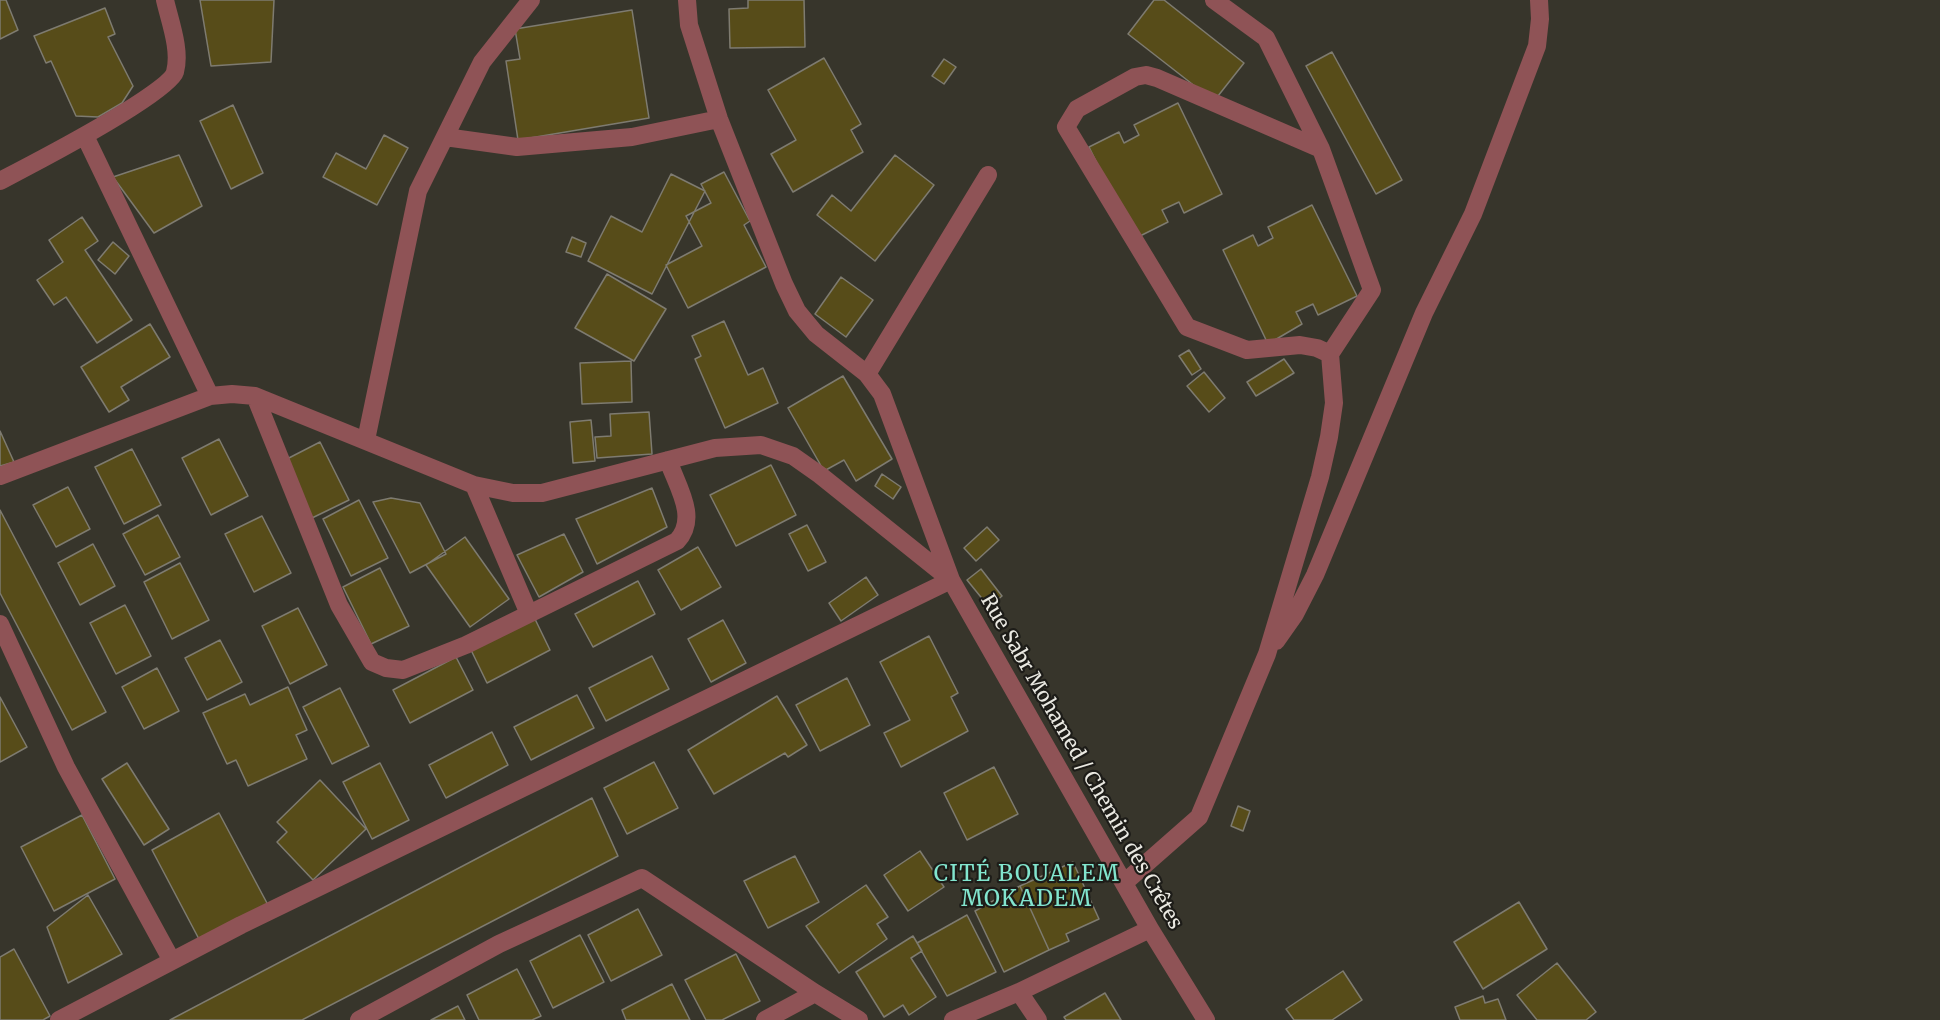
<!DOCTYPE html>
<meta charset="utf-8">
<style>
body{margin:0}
canvas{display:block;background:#37352b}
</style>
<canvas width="1940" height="1020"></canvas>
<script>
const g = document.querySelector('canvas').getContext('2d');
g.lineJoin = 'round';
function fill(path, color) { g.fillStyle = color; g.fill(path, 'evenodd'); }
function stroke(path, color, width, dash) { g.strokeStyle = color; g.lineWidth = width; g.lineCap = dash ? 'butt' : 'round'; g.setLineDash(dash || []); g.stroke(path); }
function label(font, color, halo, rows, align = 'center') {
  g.font = font + ' Merriweather,serif'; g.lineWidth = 4.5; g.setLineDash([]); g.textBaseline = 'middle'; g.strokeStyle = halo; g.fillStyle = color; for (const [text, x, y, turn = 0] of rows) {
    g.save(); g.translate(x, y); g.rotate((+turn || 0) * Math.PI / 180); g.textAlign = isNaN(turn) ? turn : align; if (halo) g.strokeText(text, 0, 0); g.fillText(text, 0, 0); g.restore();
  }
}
const building = new Path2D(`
 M0 0H6L18 30 0 39Z
 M200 0H274L271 62 211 66Z
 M748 0H804L805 47 730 48 729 9 748 8Z
 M1154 0H1164L1244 63 1214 101 1128 34Z
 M105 8 115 34 108 37 133 86 122 103 98 117 76 116 51 61 46 63 34 36Z
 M632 10 649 118 518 140 506 61 520 59 515 29Z
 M1332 52 1402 180 1376 194 1306 66Z
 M824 58 861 124 851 130 863 152 793 192 771 154 796 140 768 90Z
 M944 59 956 67 944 84 932 76Z
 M1178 103 1222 194 1184 213 1179 202 1162 210 1168 222 1134 239 1089 147 1119 132 1124 143 1139 135 1134 125Z
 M233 105 263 173 231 189 200 121Z
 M384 135 408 148 377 205 323 177 336 153 366 169Z
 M179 155 202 206 154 233 113 177Z
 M895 155 934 185 875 261 817 215 832 195 851 211Z
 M724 172 750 221 744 225 766 267 688 308 666 265 702 246 686 216 711 203 701 184Z
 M671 174 705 191 652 294 588 261 611 216 642 232Z
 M1312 205 1357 296 1318 315 1313 304 1296 312 1302 324 1268 344 1223 250 1253 235 1258 246 1273 238 1268 227Z
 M82 217 98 241 85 250 132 320 97 343 66 297 54 305 37 280 63 262 49 240Z
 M572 237 586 243 581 257 566 252Z
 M113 242 129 256 115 274 98 260Z
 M607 274 666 309 634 361 575 328Z
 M841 277 873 300 846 337 815 314Z
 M724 321 748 375 763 368 778 403 725 428 695 359 701 356 692 336Z
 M150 324 170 357 121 387 129 400 109 412 81 367Z
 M1189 350 1201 369 1192 375 1179 356Z
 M1284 359 1294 373 1256 396 1247 382Z
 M631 361 632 402 582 404 580 363Z
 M1204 372 1225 398 1209 412 1187 386Z
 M843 376 892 459 856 481 844 460 824 471 788 408Z
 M649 412 652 454 597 458 595 437 611 436 610 414Z
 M591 420 595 461 573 463 570 422Z
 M0 431 14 462 0 466Z
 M219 439 248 496 211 515 182 458Z
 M320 442 349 500 312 518 283 461Z
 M132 449 161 505 124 524 95 467Z
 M771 465 796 515 736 546 710 495Z
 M882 474 901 487 893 499 875 486Z
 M68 487 90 529 56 547 33 505Z
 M652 488 667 527 597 564 576 519Z
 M391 498 420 503 446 554 410 573 373 502Z
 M359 500 388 558 351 576 323 519Z
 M0 510 106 712 72 730 0 593Z
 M158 515 180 557 145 575 123 534Z
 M262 516 291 573 254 592 225 534Z
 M807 525 826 562 808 571 789 534Z
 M987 527 999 540 976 561 964 548Z
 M564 534 583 572 539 597 517 555Z
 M465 537 509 599 470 627 426 565Z
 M93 544 115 586 80 605 58 563Z
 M698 547 721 587 681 610 658 570Z
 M180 563 209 620 172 639 144 582Z
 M380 568 409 626 371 644 343 587Z
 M981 569 1002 596 989 607 967 580Z
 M866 577 878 595 841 621 829 603Z
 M638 581 655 614 593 647 575 614Z
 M125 605 151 656 116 674 90 623Z
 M298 608 327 665 290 684 262 626Z
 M534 617 550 650 487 683 471 650Z
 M723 620 746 663 711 682 688 639Z
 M929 636 958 693 951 697 968 731 901 767 884 733 910 720 880 662Z
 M220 640 242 682 207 700 185 658Z
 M652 656 669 689 606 721 589 688Z
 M456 657 473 690 410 723 393 690Z
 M157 668 179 711 144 729 122 687Z
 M847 678 870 725 820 751 796 705Z
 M288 687 307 730 296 735 307 759 248 786 236 760 227 764 203 713 245 694 250 705Z
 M340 688 369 746 332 764 303 707Z
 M577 695 594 728 531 760 514 727Z
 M777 696 807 745 788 757 785 753 714 794 688 750Z
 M0 697 27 747 0 762Z
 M492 732 508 765 446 798 429 765Z
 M654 762 678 808 627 834 604 788Z
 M127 763 169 829 144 845 102 779Z
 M380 763 409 820 372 839 343 782Z
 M994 767 1018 814 967 840 944 793Z
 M320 780 366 829 313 880 277 842 287 832 277 822Z
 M592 798 618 856 302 1020H170Z
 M1238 806 1250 811 1243 831 1231 826Z
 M219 813 268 905 200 941 152 850Z
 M82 815 115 879 54 911 21 847Z
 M920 851 944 887 908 911 884 875Z
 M795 856 819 902 768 928 744 881Z
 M1073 862 1099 919 1066 934 1069 941 1049 950 1020 886Z
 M866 885 888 917 877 924 887 939 839 973 806 926Z
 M1020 886 1049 950 1004 972 975 911Z
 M88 895 122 954 68 983 47 927Z
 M1519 902 1547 949 1483 989 1454 942Z
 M638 909 662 955 611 981 588 935Z
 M967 915 996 972 947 996 917 943Z
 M580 935 604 982 553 1008 530 961Z
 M913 936 922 951 911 958 936 997 909 1015 903 1005 884 1017 856 972Z
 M14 949 50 1016 43 1020H0V957Z
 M736 954 760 1001 722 1020H706L685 980Z
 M1557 963 1596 1012 1586 1020H1537L1517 995Z
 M517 969 541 1016 532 1020H479L467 995Z
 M1343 971 1362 1000 1332 1020H1294L1286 1009Z
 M672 984 690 1020H626L622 1010Z
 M1105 993 1121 1020H1066L1064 1017Z
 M1483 996 1485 1003 1498 999 1506 1020H1460L1455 1007Z
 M458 1006 465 1020H431Z`);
const minor = new Path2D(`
 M1214 0 1266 38 1321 149 1372 290 1330 354
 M85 136 210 396
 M445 137 517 147 632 137 719 119
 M0 181C27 167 169 94 175 72 181 50 170 22 165 0
 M867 374 988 175
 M255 396 339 605 372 662 386 668 403 670 466 645 677 541C699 518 677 486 668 460
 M366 440 418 191 482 62 531 0
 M0 476 210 396 232 394 255 396 474 485 513 493H542L715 448 761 445 793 456 820 475 951 580 1150 929 1206 1020
 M474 485 529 614
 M0 624 66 767 172 961
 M1276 641 1295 614 1315 575 1424 313 1473 214 1537 46 1540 19 1539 0
 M1124 883 1199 817 1267 654 1320 477 1329 437 1334 403 1330 354 1317 348 1300 345 1247 350 1187 327 1066 127 1077 109 1135 77 1146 75 1157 78 1321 149
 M1019 992 1038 1020
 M59 1020 241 925 951 580 882 394 867 374 816 334 797 311 784 284 719 119 689 25 687 0
 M359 1020 499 944 642 878 815 993 859 1020
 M765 1020 815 993
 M953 1020 1019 992 1150 929`);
const streetNames = [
 ["Rue Sabr Mohamed / Chemin des Crêtes",1081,762,60]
];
const quarterNames = [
 ["CITÉ BOUALEM",1027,875],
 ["MOKADEM",1027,900]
];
fill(building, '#574c19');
stroke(building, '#7e7b70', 1.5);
stroke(minor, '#8f5356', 18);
label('20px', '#eae9e2', '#1d1c18', streetNames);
g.letterSpacing = '1.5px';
label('22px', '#82e5ce', '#1d1c18', quarterNames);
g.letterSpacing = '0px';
</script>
